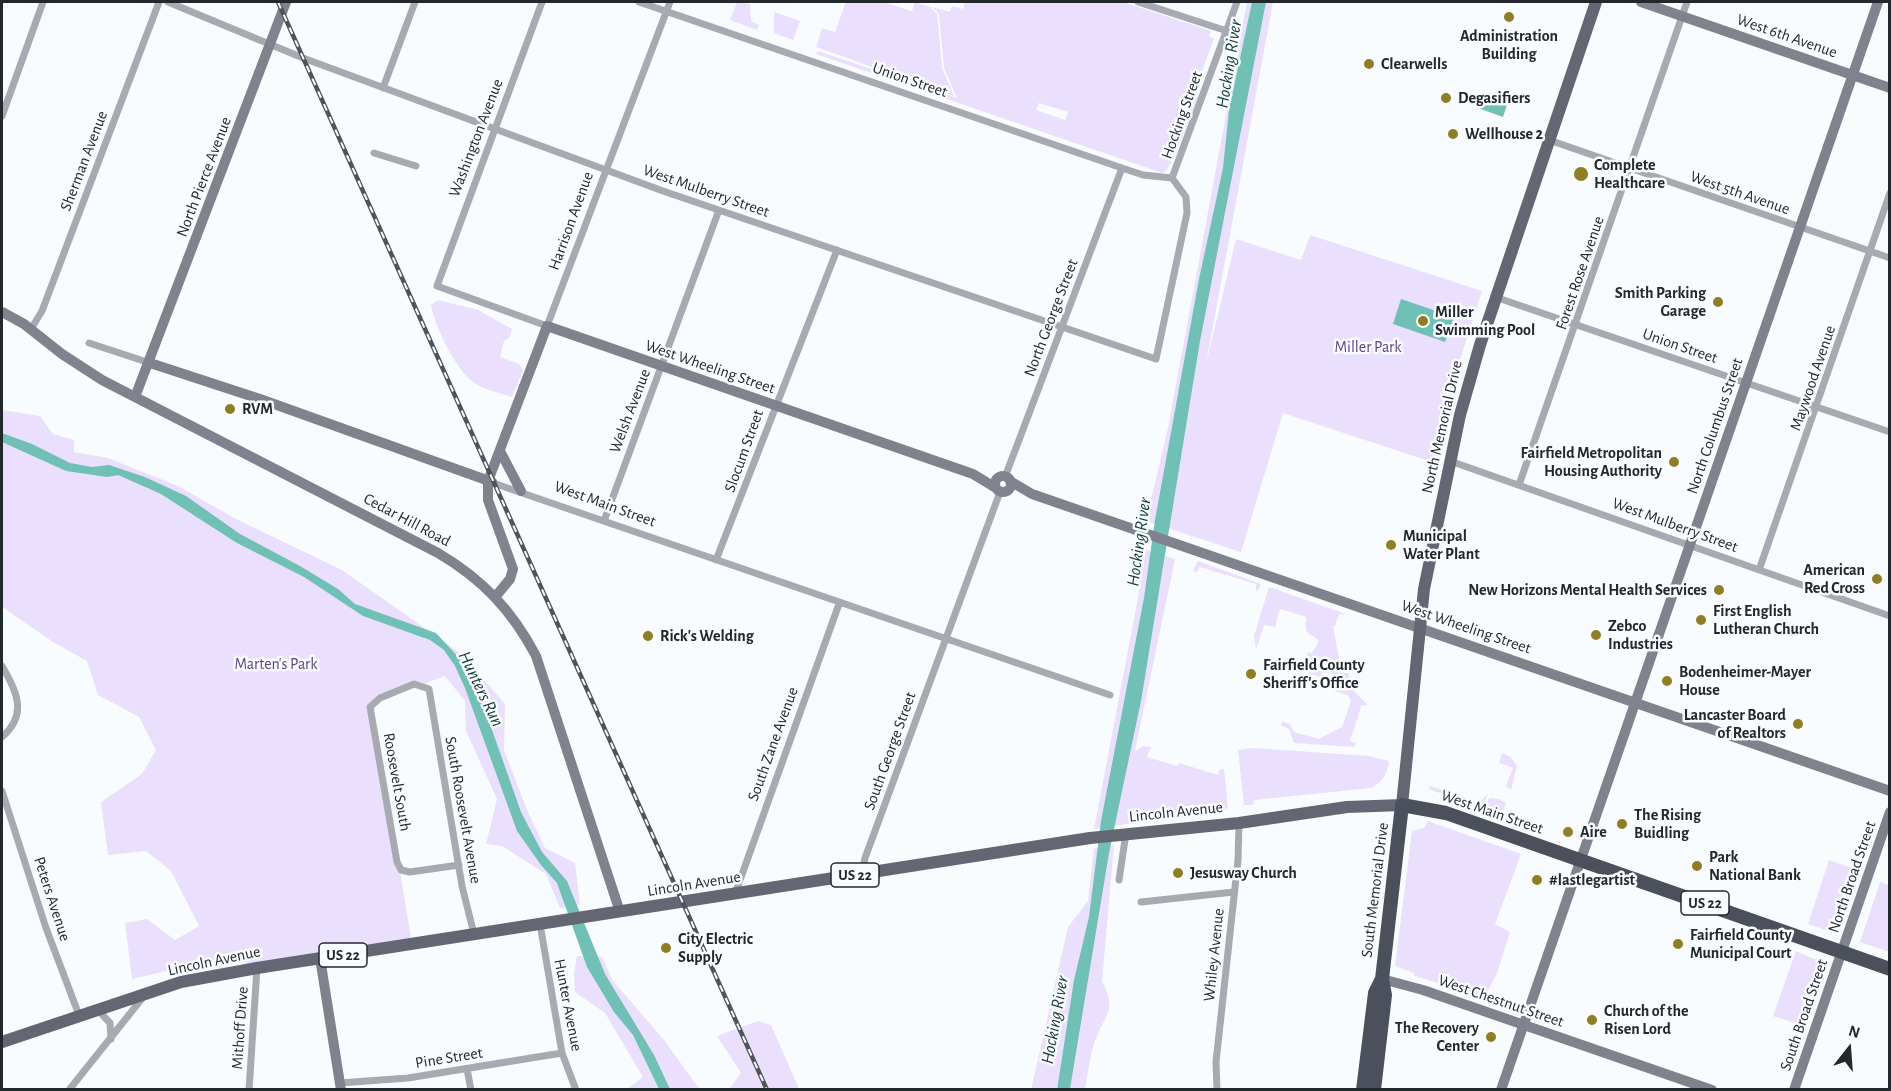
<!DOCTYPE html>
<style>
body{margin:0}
#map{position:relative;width:1891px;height:1091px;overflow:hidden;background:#f9fcfe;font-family:"Alegreya Sans",sans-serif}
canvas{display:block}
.frame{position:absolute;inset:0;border:3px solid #23282d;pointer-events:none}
.north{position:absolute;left:1819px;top:1019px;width:60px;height:60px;-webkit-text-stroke:4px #f9fcfe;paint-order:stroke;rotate:17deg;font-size:16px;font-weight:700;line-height:24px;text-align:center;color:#23282d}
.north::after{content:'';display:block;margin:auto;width:21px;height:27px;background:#23282d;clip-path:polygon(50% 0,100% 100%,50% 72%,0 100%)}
</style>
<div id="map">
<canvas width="1891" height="1091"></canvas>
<div class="frame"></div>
<div class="north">N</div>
</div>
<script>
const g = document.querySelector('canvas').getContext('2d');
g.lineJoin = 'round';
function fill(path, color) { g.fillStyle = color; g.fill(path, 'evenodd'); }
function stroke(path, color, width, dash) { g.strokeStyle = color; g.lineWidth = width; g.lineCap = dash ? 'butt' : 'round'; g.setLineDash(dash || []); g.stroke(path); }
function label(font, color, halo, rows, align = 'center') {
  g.font = font + ' "Alegreya Sans",sans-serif'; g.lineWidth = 5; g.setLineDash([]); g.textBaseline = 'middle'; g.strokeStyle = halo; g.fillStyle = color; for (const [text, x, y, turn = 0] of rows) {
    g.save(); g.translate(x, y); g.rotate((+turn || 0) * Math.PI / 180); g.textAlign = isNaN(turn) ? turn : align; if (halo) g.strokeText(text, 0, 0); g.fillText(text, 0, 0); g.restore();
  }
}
const green = new Path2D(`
 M737 2 750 4 751 21 759 25 757 30 730 20Z
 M846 2H884L912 11 915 2 930 7 937 14 942 68 954 96 816 47 822 28 835 32Z
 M965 2H1123L1211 31 1209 36 1214 39 1193 95 1198 97 1175 156 1166 171 1162 173 816 54 818 51 957 98 944 68 939 14 932 7 950 12 952 6 963 9ZM1039 103 1068 112 1065 120 1036 110Z
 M1247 2H1273L1206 364 1236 239 1301 260 1310 235 1482 291 1459 363 1438 464 1283 413 1241 552 1146 521 1168 428Z
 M774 12 800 21 793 40 774 33Z
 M438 300 478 310 512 329 510 337 504 341 500 357 519 364 523 370 512 397C500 393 484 390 473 382 456 370 434 325 431 305Z
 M2 410 40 416 53 434 74 440V452L108 458 178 486 236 519 342 570 460 653 505 704 504 750 527 810 545 848 575 863 580 905 560 908 546 874 502 846 486 844 497 799 466 731 465 701 445 676 372 703 412 944 249 969 243 953 132 979 125 923 147 919 175 940 199 926 171 871 146 851 108 855 101 802 142 774 156 750 139 717 98 695 87 661 53 642 2 607Z
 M1144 549 1175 559 1135 751 1144 746 1151 747 1147 757 1177 766 1179 763 1218 775 1220 769H1224L1228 807 1226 809 1094 829 1138 598Z
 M1198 561 1261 584 1259 589 1256 591V584L1200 567 1196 573 1193 570Z
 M1269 587 1346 614H1339L1335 626H1333L1339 658 1337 660 1341 673H1348L1355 692 1368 705 1361 706 1357 721H1354L1356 722 1350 741 1356 743 1355 747 1294 743 1289 729 1281 725 1282 722 1290 724 1294 732 1319 739 1342 727 1351 701 1348 695 1334 691 1337 675 1322 672 1320 677 1310 674 1305 663 1308 652 1312 653 1319 641C1309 630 1304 638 1306 618L1304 616 1280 609 1275 627 1264 625 1256 650 1254 636Z
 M1253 748 1369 756 1389 761C1387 776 1383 781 1371 788L1254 800 1253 805H1244L1238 750Z
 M1502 753 1511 757 1517 766 1511 790 1506 786 1513 768 1499 763Z
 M1430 786 1479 802 1488 794 1483 807 1428 789Z
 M1489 798 1499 799 1506 803 1502 815 1485 809Z
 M1428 821 1521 854 1495 924 1510 932 1497 973 1483 1000 1475 994 1472 996V993L1414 976V973L1395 966 1412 831 1424 828Z
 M1114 845 1102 981C1117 1010 1106 1013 1096 1038 1090 1054 1088 1073 1085 1089L1031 1090 1068 927 1088 901 1094 849Z
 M1829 860 1854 869 1831 932 1808 924Z
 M1880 882 1889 885V952L1860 942Z
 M1796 951 1821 962 1800 1025 1773 1016Z
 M577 956 602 957 613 981 664 1040 698 1087 703 1089H627L643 1077 605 1013 575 992 574 973Z
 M758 1021 771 1025 799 1089H729L741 1073 717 1036Z`);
const water = new Path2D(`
 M1252 2H1266L1200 341 1141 701 1109 853 1070 1089 1057 1090 1074 980 1089 917 1101 821 1144 598 1155 520 1199 279 1223 168 1229 110Z
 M1483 94 1508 102 1503 117 1478 108Z
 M1401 299 1454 317 1445 342 1393 324Z
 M2 433 32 444 70 463 92 467 109 465 145 477 186 496 240 534 300 566 338 589 355 604 436 633 462 661 474 679 521 812 542 852 567 881 605 974 654 1055 670 1089H659L633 1035 614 1012 587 967 557 883 541 865 517 831 465 688 455 666 444 650 430 640 363 616 304 577 237 543 161 494 118 475 107 477 66 471 2 442Z`);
const street = new Path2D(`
 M168 2 303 58 663 191 1156 359 1187 213 1186 197 1172 178
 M542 2 437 286 547 326 670 2
 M639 2 1122 168 1143 175 1172 178
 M1138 2 1227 31
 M383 88 415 2
 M2 116 43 2
 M1549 140 1890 258
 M374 153 416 166
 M1172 178 1237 2
 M1495 297 1890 432
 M31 329 42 311 159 2
 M89 343 150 363
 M1450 461 1890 616
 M1005 477 1122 168
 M493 483 1110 695
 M1519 485 1687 2
 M604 521 719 210
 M716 560 837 250
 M1759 570 1890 193
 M2 666C17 691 28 715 2 737
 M2 791 46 928 79 1015
 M459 865 410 872 401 870 397 862 370 707 380 698 414 684 429 689 462 886 474 934
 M862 874 865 858 1000 492
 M1119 880 1126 833
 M735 894 839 604
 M1141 902 1234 892
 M540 924 562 1053 576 1090
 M97 1009 110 1023 111 1039
 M467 1069 471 1090
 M340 1083 408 1078 562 1053
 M69 1090 144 996
 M249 1090 257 968
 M1217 1090 1216 1062 1238 860 1239 823`);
const secondary = new Path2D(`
 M1641 2 1890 88
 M2 312 24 324 62 354 102 380 438 553C482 579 512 610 536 656L620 912
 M150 363 260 399 492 482
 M135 397 286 2
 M500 451 521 491
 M995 484a8 8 0 1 1 16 0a8 8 0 1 1-16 0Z
 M1010 481 1032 494 1890 791
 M496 596 510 579 513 569 488 500V481L547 326 973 474 996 488
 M320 958 341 1090
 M1382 979 1423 990 1712 1090
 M1501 1090 1878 2
 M1794 1090 1890 812`);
const primary = new Path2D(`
 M2 1042 181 982 257 968 1090 838 1239 823 1347 807 1402 805 1424 589 1460 415 1480 345 1596 2`);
const highway = new Path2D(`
 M1363 1090 1375 993 1382 979 1402 805 1446 813 1890 969
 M1374 1090 1385 995 1382 979`);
const rail = new Path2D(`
 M278 2 767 1090`);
const markers = [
 [1509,17,6,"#8f7e24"],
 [1369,64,6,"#8f7e24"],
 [1446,98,6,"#8f7e24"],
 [1453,134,6,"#8f7e24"],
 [1581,174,8,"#8f7e24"],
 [1718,302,6,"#8f7e24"],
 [1423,321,6,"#8f7e24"],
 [230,409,6,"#8f7e24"],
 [1674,462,6,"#8f7e24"],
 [1391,545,6,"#8f7e24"],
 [1877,579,6,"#8f7e24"],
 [1719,590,6,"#8f7e24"],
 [1701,620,6,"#8f7e24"],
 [1596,635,6,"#8f7e24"],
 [648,636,6,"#8f7e24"],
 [1251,674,6,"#8f7e24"],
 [1667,681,6,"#8f7e24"],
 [1798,724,6,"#8f7e24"],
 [1622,824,6,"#8f7e24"],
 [1568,832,6,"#8f7e24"],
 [1697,866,6,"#8f7e24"],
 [1178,873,6,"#8f7e24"],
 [1537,880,6,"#8f7e24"],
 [1678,944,6,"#8f7e24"],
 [666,948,6,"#8f7e24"],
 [1592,1020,6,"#8f7e24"],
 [1491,1037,6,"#8f7e24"]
];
const shields = [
 [855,875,48],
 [1705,903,48],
 [343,955,48]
];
const shieldNames = [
 ["US 22",855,875],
 ["US 22",1705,903],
 ["US 22",343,955]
];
const poiNames = [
 ["Administration",1509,36,"center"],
 ["Building",1509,54,"center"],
 ["Clearwells",1381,64],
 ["Degasifiers",1458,98],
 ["Wellhouse 2",1465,134],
 ["Complete",1594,165],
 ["Healthcare",1594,183],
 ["Smith Parking",1706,293,"right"],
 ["Garage",1706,311,"right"],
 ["Miller",1435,312],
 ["Swimming Pool",1435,330],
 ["RVM",242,409],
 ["Fairfield Metropolitan",1662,453,"right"],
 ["Housing Authority",1662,471,"right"],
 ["Municipal",1403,536],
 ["Water Plant",1403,554],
 ["American",1865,570,"right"],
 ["Red Cross",1865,588,"right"],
 ["New Horizons Mental Health Services",1707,590,"right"],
 ["First English",1713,611],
 ["Lutheran Church",1713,629],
 ["Zebco",1608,626],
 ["Industries",1608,644],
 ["Rick's Welding",660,636],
 ["Fairfield County",1263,665],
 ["Sheriff's Office",1263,683],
 ["Bodenheimer-Mayer",1679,672],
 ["House",1679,690],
 ["Lancaster Board",1786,715,"right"],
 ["of Realtors",1786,733,"right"],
 ["The Rising",1634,815],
 ["Buidling",1634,833],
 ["Aire",1580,832],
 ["Park",1709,857],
 ["National Bank",1709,875],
 ["Jesusway Church",1190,873],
 ["#lastlegartist",1549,880],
 ["Fairfield County",1690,935],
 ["Municipal Court",1690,953],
 ["City Electric",678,939],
 ["Supply",678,957],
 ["Church of the",1604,1011],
 ["Risen Lord",1604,1029],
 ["The Recovery",1479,1028,"right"],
 ["Center",1479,1046,"right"]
];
const streetNames = [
 ["West 6th Avenue",1787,36,19],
 ["Union Street",910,80,19],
 ["Hocking Street",1182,115,-70],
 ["Washington Avenue",476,138,-69],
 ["Sherman Avenue",84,161,-69],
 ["North Pierce Avenue",204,177,-69],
 ["West Mulberry Street",706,191,19],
 ["West 5th Avenue",1740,193,19],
 ["Harrison Avenue",571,221,-70],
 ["Forest Rose Avenue",1580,273,-71],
 ["North George Street",1051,318,-69],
 ["Union Street",1680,346,19],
 ["West Wheeling Street",710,367,19],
 ["Maywood Avenue",1813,378,-71],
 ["Welsh Avenue",630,411,-69],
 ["North Columbus Street",1715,426,-71],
 ["North Memorial Drive",1442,427,-77],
 ["Slocum Street",744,451,-70],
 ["West Main Street",605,504,20],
 ["Cedar Hill Road",407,520,28],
 ["West Mulberry Street",1675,525,20],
 ["West Wheeling Street",1466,627,19],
 ["South Zane Avenue",773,744,-70],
 ["South George Street",890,751,-70],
 ["Roosevelt South",397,782,80],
 ["South Roosevelt Avenue",463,810,80],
 ["Lincoln Avenue",1176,812,-6],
 ["West Main Street",1492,812,19],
 ["North Broad Street",1852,877,-71],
 ["Lincoln Avenue",694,884,-9],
 ["South Memorial Drive",1375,890,-83],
 ["Peters Avenue",52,899,72],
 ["Whiley Avenue",1214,955,-84],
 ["Lincoln Avenue",214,961,-12],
 ["West Chestnut Street",1501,1001,19],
 ["Hunter Avenue",568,1005,79],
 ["South Broad Street",1804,1015,-71],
 ["Mithoff Drive",240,1028,-86],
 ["Pine Street",449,1058,-9]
];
const parkNames = [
 ["Miller Park",1368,347],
 ["Marten's Park",276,664]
];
const waterNames = [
 ["Hocking River",1229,64,-81],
 ["Hocking River",1139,542,-82],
 ["Hunters Run",481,689,64],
 ["Hocking River",1055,1020,-80]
];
fill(green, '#eadffd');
fill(water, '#71c0b6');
stroke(street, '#a8aab1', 7);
stroke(secondary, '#80838d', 10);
stroke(primary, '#646773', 12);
stroke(highway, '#4c505d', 14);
stroke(rail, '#4f5458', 4.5);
stroke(rail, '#f9fcfe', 2, [7]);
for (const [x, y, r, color] of markers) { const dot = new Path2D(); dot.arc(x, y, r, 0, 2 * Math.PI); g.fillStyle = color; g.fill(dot); stroke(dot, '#f9fcfe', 2); }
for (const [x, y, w] of shields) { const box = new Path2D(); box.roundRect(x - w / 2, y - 12, w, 24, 4.5); g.fillStyle = '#f9fcfe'; g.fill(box); stroke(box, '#23282d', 1.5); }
label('bold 15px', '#23282d', null, shieldNames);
label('bold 16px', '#23282d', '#f9fcfe', poiNames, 'left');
label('16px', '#23282d', '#f9fcfe', streetNames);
label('16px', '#5f4285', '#f9fcfe', parkNames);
label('italic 18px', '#153b37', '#f9fcfe', waterNames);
</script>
